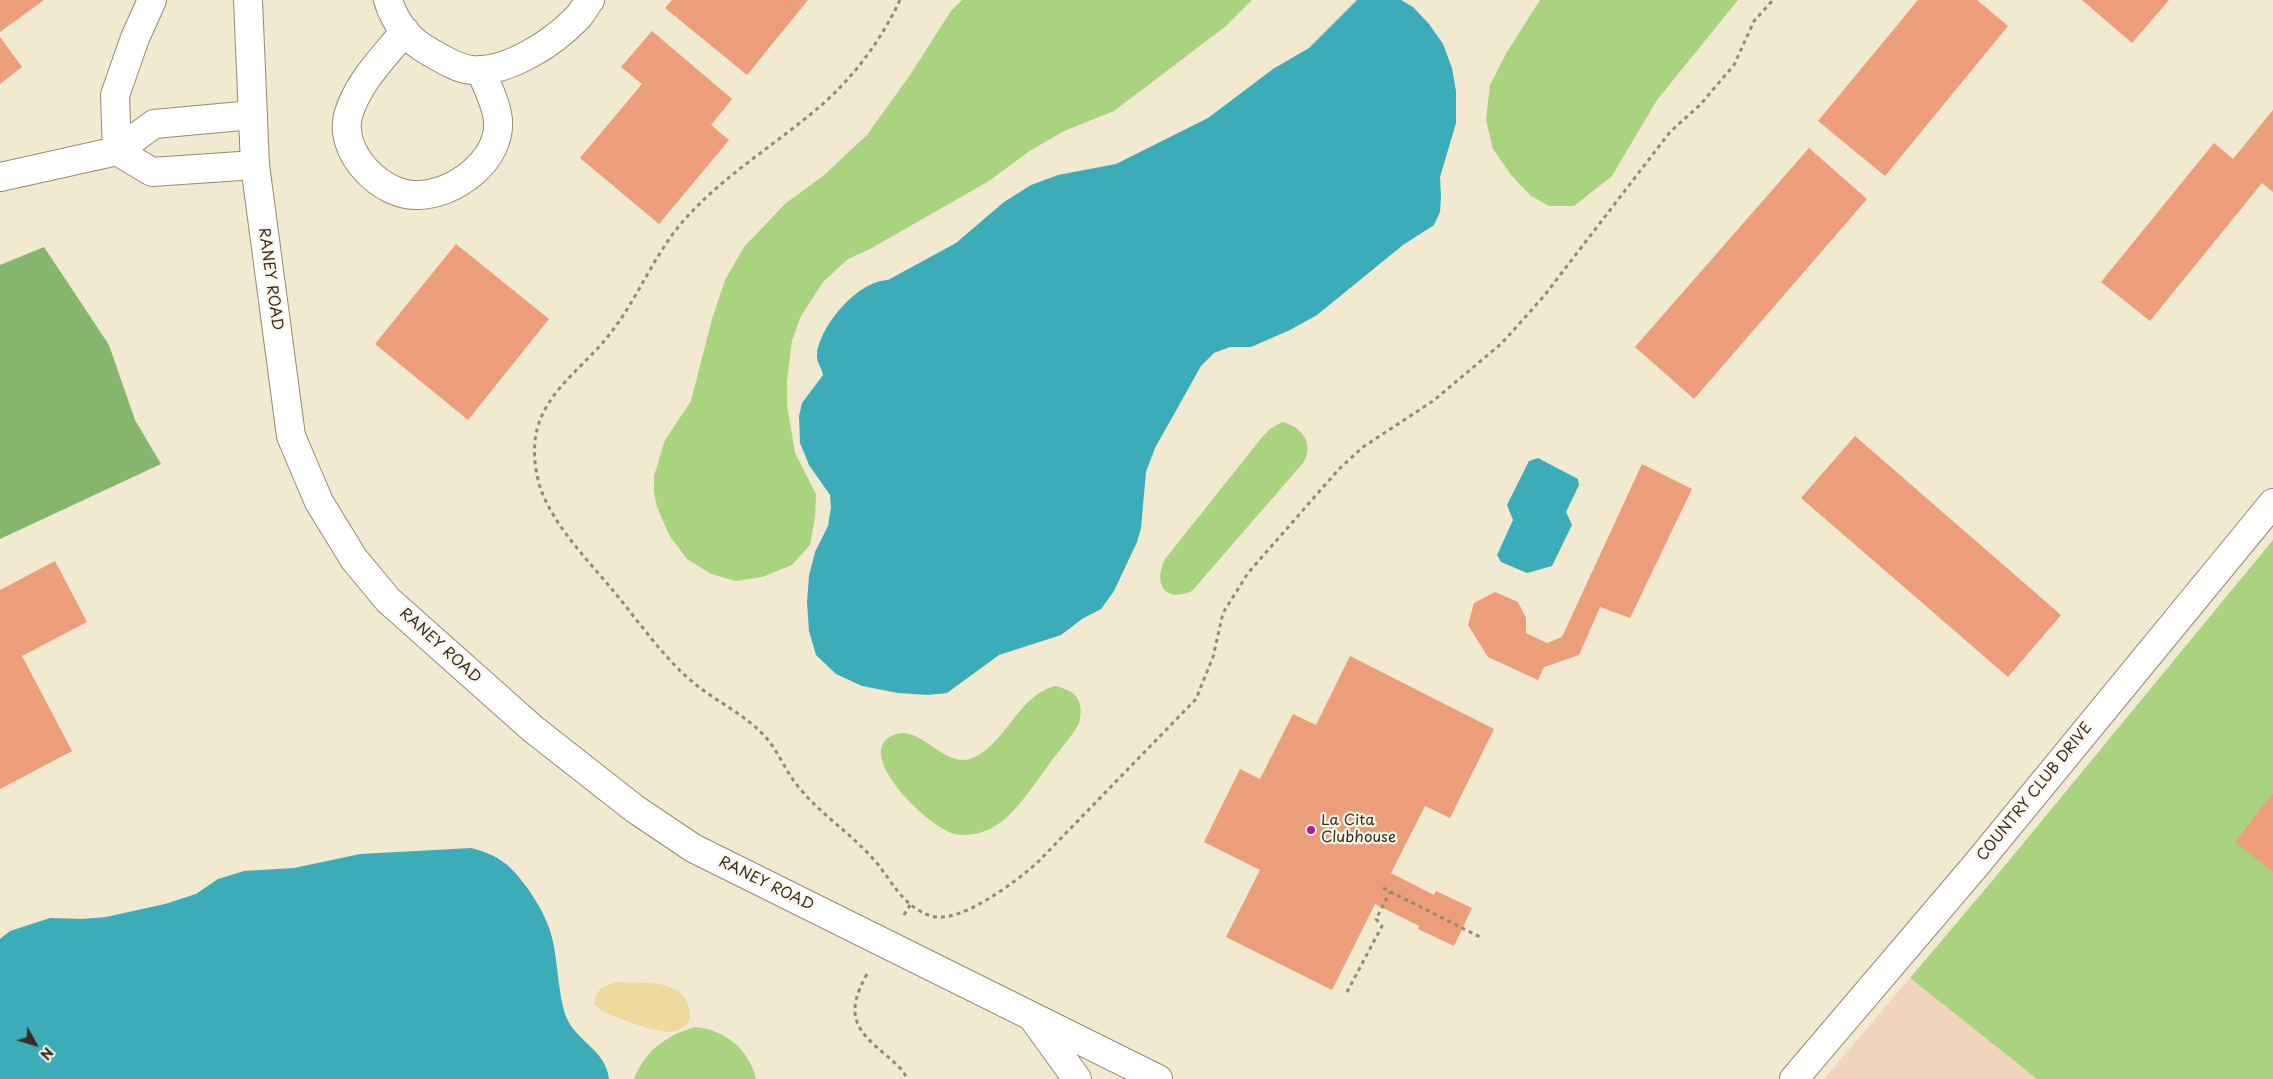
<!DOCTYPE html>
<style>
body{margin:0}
#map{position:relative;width:2273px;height:1079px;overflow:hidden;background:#f1e9d0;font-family:"Playpen Sans",sans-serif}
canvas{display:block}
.north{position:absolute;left:10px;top:1019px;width:50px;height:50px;-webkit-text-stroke:4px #fbf7ec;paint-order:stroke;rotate:129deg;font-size:14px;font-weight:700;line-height:20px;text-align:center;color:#3b2a1e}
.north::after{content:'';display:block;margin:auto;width:18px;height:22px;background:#3b2a1e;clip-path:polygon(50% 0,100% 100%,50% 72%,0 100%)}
</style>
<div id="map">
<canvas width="2273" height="1079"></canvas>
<div class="north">N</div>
</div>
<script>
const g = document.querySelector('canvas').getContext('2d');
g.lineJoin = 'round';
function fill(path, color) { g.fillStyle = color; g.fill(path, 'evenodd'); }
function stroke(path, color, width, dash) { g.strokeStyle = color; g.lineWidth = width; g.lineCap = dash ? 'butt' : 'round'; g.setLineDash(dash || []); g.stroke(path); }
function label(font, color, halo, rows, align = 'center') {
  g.font = font + ' "Playpen Sans",sans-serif'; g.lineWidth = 4.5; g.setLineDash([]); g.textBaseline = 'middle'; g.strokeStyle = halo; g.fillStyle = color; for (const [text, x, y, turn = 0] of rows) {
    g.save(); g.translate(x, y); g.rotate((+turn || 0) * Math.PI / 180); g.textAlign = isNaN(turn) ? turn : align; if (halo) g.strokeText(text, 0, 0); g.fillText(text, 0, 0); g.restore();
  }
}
const built = new Path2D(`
 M1910 978 2037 1079H1824Z`);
const green = new Path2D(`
 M962 0H1252L1226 26 1114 111 1064 131 1028 152 989 181 870 249 848 259 823 282 801 316 792 340 787 381V405L795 453 816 494 815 517 810 545 792 565 762 577 736 581 711 574 687 559 669 535 657 507 654 492V476L665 440 691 401 712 319 725 280 744 247 786 203 823 176 867 135 910 75 951 11Z
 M1540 0H1738L1657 100 1612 176 1574 206H1549L1531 196 1511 175 1493 149 1486 120 1490 85 1507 52Z
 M1282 422C1302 426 1315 445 1303 463L1192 591C1164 603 1153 584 1165 559L1263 436 1270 429Z
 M2273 540V1079H2037L1910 978 1993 880Z
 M1055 686C1078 691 1084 702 1079 724 1071 737 1061 748 1052 760 1038 779 1015 815 995 826 984 833 968 837 955 834 931 829 858 760 888 738 918 716 943 773 975 757 1008 740 1018 696 1055 686Z
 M695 1027C725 1030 749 1049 756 1079H634C645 1051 667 1035 695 1027Z`);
const forest = new Path2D(`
 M44 247 109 345 135 420 161 464 0 539V265Z`);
const sand = new Path2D(`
 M618 982C648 984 690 977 690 1019 686 1026 680 1031 671 1032 658 1033 601 1015 594 1004 595 989 605 985 618 982Z`);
const water = new Path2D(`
 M1357 0H1401L1413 7 1429 24 1443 44 1452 68 1456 91V123L1440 177 1441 197 1440 212 1434 225 1403 245 1317 315 1290 330 1251 347H1230L1214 353 1201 366 1155 448 1146 472 1141 528 1137 542 1114 591 1101 609 1082 619 1061 635 999 655 947 693 928 695 898 693 862 686 836 674 816 655 809 631 807 602 809 576 815 552 828 526 831 507 830 495 809 465 800 443 799 416 802 403 823 375C822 368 816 362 817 354 821 324 858 281 888 280L956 243 1004 202 1031 185 1058 175 1116 164 1208 118 1273 69 1309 48Z
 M1538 458 1578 479 1579 485 1566 512 1572 525 1552 566 1527 573 1501 562 1497 555 1513 520 1507 505 1529 461Z
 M471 848C484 851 496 856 506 864 525 880 549 917 553 942 558 965 558 991 565 1014 574 1041 606 1049 609 1079H0V939L10 931 50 918 82 919 106 917 165 904 196 894 218 879 244 871 294 868 360 854Z`);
const building = new Path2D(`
 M0 0H44L0 32Z
 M672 0H808L747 75 665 8Z
 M1918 0H1977L2008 26 1885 176 1818 121Z
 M2082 0H2169L2132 43Z
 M652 31 732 99 711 125 729 140 659 224 580 158 642 84 621 67Z
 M0 37 22 67 0 84Z
 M2273 110V192L2262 183 2150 321 2101 282 2214 143 2233 159Z
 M1809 148 1867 199 1694 399 1635 347Z
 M456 244 549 319 468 420 375 344Z
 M1855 436 2061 615 2008 677 1801 498Z
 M1642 464 1692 489 1630 618 1600 607 1579 655 1544 667 1538 680 1488 657 1468 625 1474 603 1495 592 1518 602 1526 618V633L1547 643 1562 637Z
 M55 561 87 622 22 656 72 751 0 789V590Z
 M1350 656 1494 729 1450 818 1425 806 1391 873 1434 895 1436 891 1472 908 1454 946 1418 929 1419 926 1375 904 1332 990 1226 937 1260 870 1204 842 1240 769 1260 779 1293 714 1316 725Z
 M2273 793V872L2235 842Z`);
const path = new Path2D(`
 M900 0C882 38 857 73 825 102 781 141 725 174 686 218 654 253 638 299 609 335 585 366 546 391 537 430 532 449 535 472 541 490 556 529 589 561 615 593 639 622 661 654 689 679 714 701 748 715 769 741 781 757 788 776 802 791 824 817 853 835 875 861 893 882 902 906 931 916 959 925 1015 882 1036 864L1196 699 1213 657 1223 613 1248 573 1339 469 1363 447 1433 401 1502 343 1544 296 1670 132 1700 105 1734 65 1754 21 1773 0
 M1383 888 1482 938
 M904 915 910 905
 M867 974C845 1014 854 1029 887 1056 894 1062 904 1070 907 1079
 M1347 992 1382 926 1376 919 1390 892`);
const minor = new Path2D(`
 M248 0 255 165 291 436 319 502 354 559 388 600 533 729 635 809 693 848 1158 1079
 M388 0C395 23 409 41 430 52 442 59 458 69 472 70 507 73 553 43 576 19 582 14 585 6 590 0
 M405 31C384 57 357 83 348 116 339 153 381 196 417 195 455 195 501 160 498 120 496 103 487 85 480 70
 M117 151 115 95 135 38 152 0
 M117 151 152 172 255 165
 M0 177 117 151 154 124 253 115
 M1033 1018 1077 1079`);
const tertiary = new Path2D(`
 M1794 1079 1976 865 2273 503`);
const markers = [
 [1311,830,5,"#b5179e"]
];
const streetNames = [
 ["RANEY ROAD",270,279,82],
 ["RANEY ROAD",440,646,42],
 ["COUNTRY CLUB DRIVE",2035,792,-51],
 ["RANEY ROAD",766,884,26]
];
const poiNames = [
 ["La Cita",1321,821],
 ["Clubhouse",1321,838]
];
fill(built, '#f2d4be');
fill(green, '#a9d37f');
fill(forest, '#86b56e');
fill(sand, '#eeda9e');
fill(water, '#3cadb8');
fill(building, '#ec9d7a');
stroke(minor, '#968a77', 30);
stroke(tertiary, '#968a77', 30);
stroke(path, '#968a77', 3, [4, 4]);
stroke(minor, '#fff', 28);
stroke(tertiary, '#fff', 28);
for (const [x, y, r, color] of markers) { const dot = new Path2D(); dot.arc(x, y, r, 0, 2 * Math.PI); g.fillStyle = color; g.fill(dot); stroke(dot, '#fbf7ec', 2); }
label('15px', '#3b2a1e', '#fbf7ec', streetNames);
label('15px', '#3b2a1e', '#fbf7ec', poiNames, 'left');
</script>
